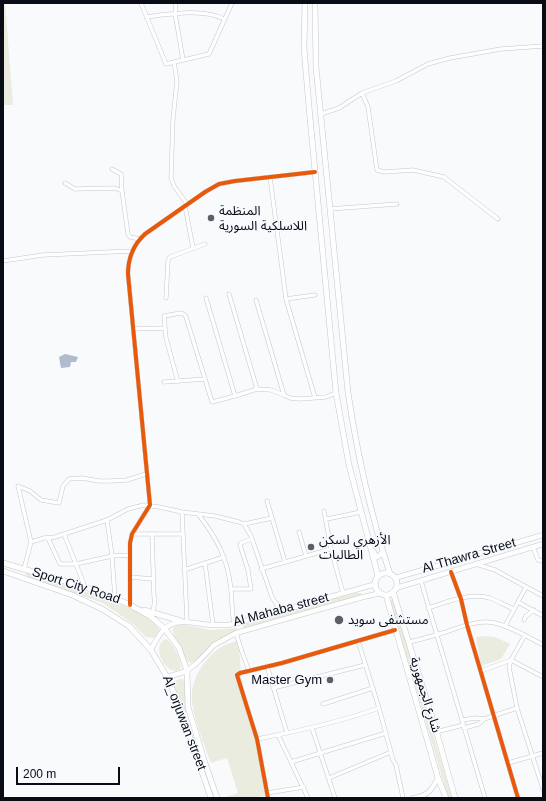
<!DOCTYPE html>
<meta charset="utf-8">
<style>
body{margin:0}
#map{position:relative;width:546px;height:801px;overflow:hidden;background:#f8fafc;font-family:Arial,sans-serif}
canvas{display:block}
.frame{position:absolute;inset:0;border:4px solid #080c14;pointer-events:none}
.scale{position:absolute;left:16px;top:767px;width:104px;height:18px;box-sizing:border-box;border:2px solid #080c14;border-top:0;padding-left:5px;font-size:12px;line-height:14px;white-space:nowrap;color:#080c14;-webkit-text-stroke:3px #f6f9fe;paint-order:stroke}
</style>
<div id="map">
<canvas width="546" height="801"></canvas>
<div class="frame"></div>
<div class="scale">200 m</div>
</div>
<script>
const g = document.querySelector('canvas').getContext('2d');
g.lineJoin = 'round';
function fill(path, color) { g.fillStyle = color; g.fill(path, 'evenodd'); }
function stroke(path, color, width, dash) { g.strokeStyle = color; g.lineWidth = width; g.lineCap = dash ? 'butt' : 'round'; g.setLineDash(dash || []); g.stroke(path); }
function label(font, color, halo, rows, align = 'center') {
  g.font = font + ' Arial,"Noto Sans Arabic",sans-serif'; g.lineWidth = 3; g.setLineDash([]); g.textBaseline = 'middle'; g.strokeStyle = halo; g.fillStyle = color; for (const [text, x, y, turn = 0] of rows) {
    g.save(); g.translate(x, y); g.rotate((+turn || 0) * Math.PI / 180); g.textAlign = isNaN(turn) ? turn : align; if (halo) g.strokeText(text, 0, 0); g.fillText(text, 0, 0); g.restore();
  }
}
const green = new Path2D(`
 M3 3H5L13 105H3Z
 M25 573H28C49 580 158 610 160 632L154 638 146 637 133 624 103 603 27 577Z
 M355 593H360L362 595 244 629 242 624Z
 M393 599 452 798H448L390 600Z
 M180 624 211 630 237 628 238 632 215 643 196 661 190 663C182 657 182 645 174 638L173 628Z
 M484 636 495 637 510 644 501 659 481 666 476 637Z
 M166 639C174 644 181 660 181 669 167 679 149 645 166 639Z
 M238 640 242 680 254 734 266 796 250 798H223L238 793 227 758 211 763C205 747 193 717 192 700 190 680 205 656 223 646 228 644 233 642 238 640Z
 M181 679 184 680C187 687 185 703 186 712H183L173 684 174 681Z`);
const water = new Path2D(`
 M65 354 78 357 76 362H71L70 367 61 368 59 357Z`);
const street = new Path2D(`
 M141 3 166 64 209 54 232 3
 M176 3 175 13 183 60
 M146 17C167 14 205 8 224 19
 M174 62 177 81 173 119 171 178 174 186 187 204
 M362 93 368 107 377 170 384 172 413 170 444 177 498 219
 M321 114 339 108 362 93 396 81 428 64 450 58 501 49 543 46
 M112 169 121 174 122 191
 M270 177 286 299 315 398
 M65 183 75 189 115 188 122 191 128 234 130 237 140 239
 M185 206 193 248
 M330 209 397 204
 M3 261 43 255 132 251
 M229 294 257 389
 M166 298 168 261 170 257 205 244
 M206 298 235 396
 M286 299 315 295
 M256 300 284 395
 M133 329 164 328
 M164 382 205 379 212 402 235 396 257 389 271 390 284 395 290 398 300 399 326 397 336 393
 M178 382 166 338 164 316 181 313 185 315 186 317 205 379
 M18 486 30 491 41 500 59 503 63 486 69 479 82 478 99 481H111L127 480 146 474
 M18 486 31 542 24 569
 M267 501 285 562
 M324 511 331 549 343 593
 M182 512 187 621
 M198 514C217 538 228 559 231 590 232 601 232 613 234 624
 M327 519 361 512
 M107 520 112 556 115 598
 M244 524 272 518
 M299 532 306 556
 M64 534 85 587
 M132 534H182
 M152 535 154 597 155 598 153 613
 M48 538 60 564H76L112 556 129 555
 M31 542 44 538 55 537 107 520 128 509 144 505 159 507 182 512 215 516 239 522 244 524 251 536 272 597 280 610
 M533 547 538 560 543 561
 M205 563 213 625
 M476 564 495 570 543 596
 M261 569 331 549
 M184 570 224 557
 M451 572 461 599 467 625 518 798
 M130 577 153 579
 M421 581 485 798
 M231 589H251L248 570 240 545 241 543 252 539
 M518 602 543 616
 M130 605V543L132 534 150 505 128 274C128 258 133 245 145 234L205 192 219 184 235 181 315 172
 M428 608C447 602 471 592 490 598 498 601 506 606 514 609
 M524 620 526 616 534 610
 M505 626 526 587
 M236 633 242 652 249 671
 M525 635 511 660 509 667 517 708 543 789
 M358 641 379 708 393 760 396 765 403 798
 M409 642C419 640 429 637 439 634 457 629 476 619 495 623 512 627 528 637 543 645
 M267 666 287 733
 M481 671 511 660 543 677
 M273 688 365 665
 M323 704 373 688
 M462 720 476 718 484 719 517 708
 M312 728 335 798
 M464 728 479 724 484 719
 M436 732 463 725
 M278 735 291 762 386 733
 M257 739C299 731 340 722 379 708
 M291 762 308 798
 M508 763 543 753
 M329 778 391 752
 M267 793 304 787
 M268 798 257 739 237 675 240 673 282 663 395 630`);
const secondary = new Path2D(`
 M395 578 543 535
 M396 588 543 544
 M151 650C168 614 179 622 212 625 219 626 226 625 234 624L376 584
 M167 677 187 671 199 661 214 645 236 633 363 597 381 593
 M413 798C428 796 431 791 438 778`);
const primary = new Path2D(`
 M305 3 304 48 309 107 336 393 349 465 377 572V578
 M315 3 316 67 348 392C357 454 371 515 390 574
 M373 551 375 555 377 557 380 555 383 552
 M3 563 85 587 115 598 130 605 150 616 165 629 179 648 187 671 188 707 205 763 217 798
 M3 571 72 595 102 609 129 626 151 650 167 677 177 700 211 798
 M375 584a11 11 0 1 1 22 0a11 11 0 1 1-22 0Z
 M393 592 436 730 455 798
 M386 595 438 778 446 798
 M144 610 181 621`);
const cycleway = new Path2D(`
 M451 572 461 599 467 625 518 798
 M130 605V543L132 534 150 505 128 274C128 258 133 245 145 234L205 192 219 184 235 181 315 172
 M268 798 257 739 237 675 240 673 282 663 395 630`);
const markers = [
 [211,218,4,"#5c5f65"],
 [311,547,4,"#5c5f65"],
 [339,620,5,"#5c5f65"],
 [330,680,4,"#5c5f65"]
];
const poiNames = [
 ["المنظمة",219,211],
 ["اللاسلكية السورية",219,226],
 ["الأزهري لسكن",319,540],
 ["الطالبات",319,555],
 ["مستشفى سويد",348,620],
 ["Master Gym",322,680,"right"]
];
const streetNames = [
 ["Al Thawra Street",469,556,-16],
 ["Sport City Road",76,586,18],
 ["Al Mahaba street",281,610,-15],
 ["شارع الجمهورية",425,695,73],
 ["Al_orjuwan street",184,723,69]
];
fill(green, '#eaece0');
fill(water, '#b1bbce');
stroke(street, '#c4c7cc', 4.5);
stroke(secondary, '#c4c7cc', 5.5);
stroke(primary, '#c4c7cc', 6);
stroke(street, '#fefeff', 3.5);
stroke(secondary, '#fefeff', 4.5);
stroke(primary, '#fefeff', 5);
stroke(cycleway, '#e8590c', 4);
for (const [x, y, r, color] of markers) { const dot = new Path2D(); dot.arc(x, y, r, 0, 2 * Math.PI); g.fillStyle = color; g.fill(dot); stroke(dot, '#f6f9fe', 1.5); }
label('13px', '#080c14', '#f6f9fe', poiNames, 'left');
label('13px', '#080c14', '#f6f9fe', streetNames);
</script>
